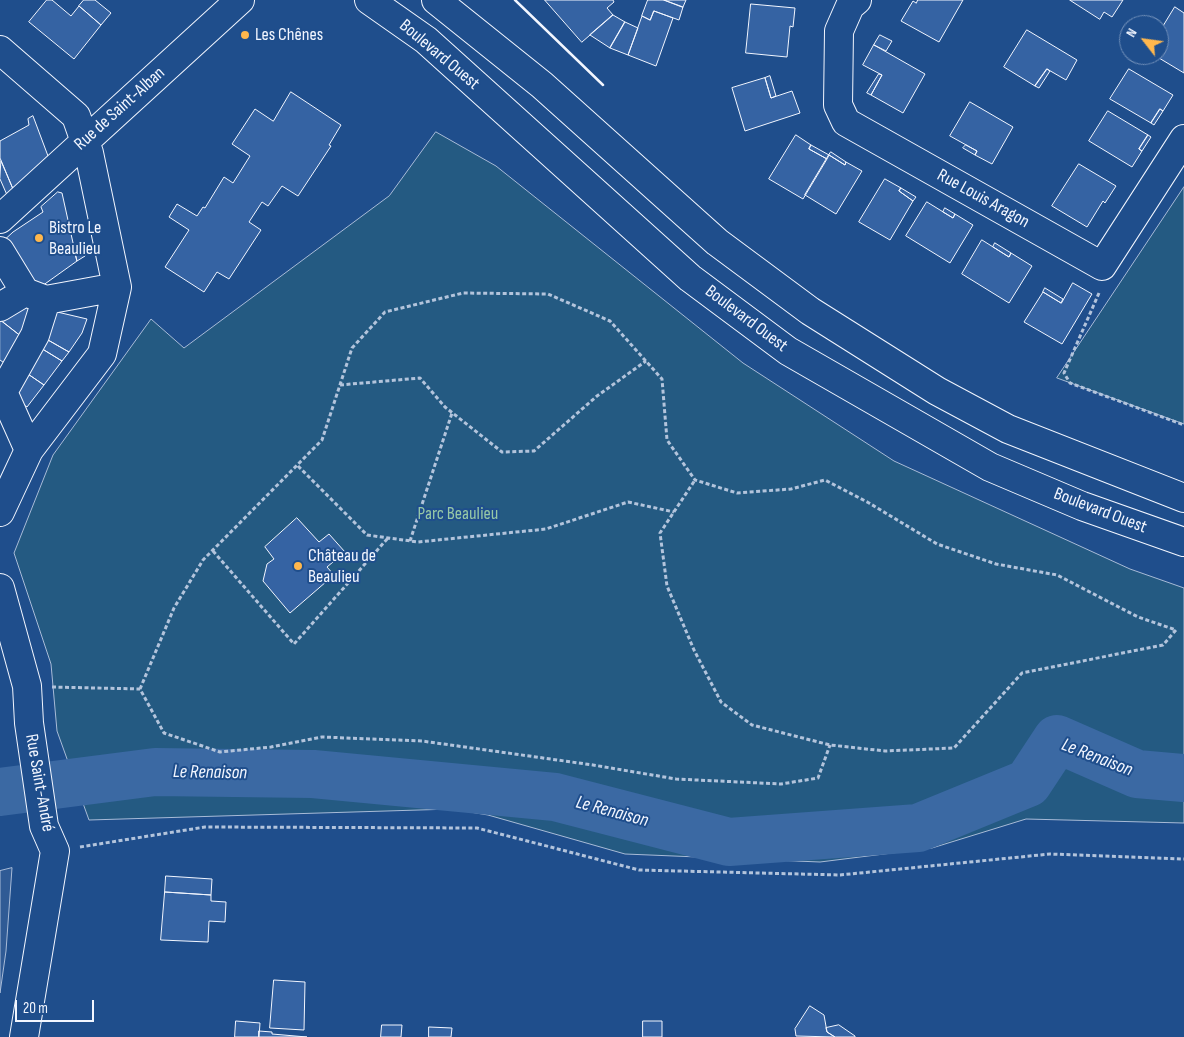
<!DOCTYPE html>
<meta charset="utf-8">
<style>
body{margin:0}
#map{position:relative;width:1184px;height:1037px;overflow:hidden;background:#1f4e8c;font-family:"Sofia Sans Condensed",sans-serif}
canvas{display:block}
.north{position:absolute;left:1119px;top:15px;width:50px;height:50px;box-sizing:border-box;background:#1f4e8c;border:1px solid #7391ba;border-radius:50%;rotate:300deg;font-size:14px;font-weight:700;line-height:20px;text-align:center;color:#f2f6ff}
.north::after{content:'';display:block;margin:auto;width:18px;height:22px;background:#ffb74d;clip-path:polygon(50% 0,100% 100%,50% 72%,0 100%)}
.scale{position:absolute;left:15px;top:1000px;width:79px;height:22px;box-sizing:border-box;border:2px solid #f2f6ff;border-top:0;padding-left:6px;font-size:15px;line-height:18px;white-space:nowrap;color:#f2f6ff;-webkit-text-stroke:4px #1f4e8c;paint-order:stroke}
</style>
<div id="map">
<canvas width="1184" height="1037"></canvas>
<div class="north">N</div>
<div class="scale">20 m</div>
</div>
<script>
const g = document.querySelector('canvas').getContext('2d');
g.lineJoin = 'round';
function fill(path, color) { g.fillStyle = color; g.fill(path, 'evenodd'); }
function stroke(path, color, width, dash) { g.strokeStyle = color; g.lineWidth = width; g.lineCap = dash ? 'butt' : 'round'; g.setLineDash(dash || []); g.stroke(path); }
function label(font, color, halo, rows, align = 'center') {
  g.font = font + ' "Sofia Sans Condensed",sans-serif'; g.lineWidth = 4; g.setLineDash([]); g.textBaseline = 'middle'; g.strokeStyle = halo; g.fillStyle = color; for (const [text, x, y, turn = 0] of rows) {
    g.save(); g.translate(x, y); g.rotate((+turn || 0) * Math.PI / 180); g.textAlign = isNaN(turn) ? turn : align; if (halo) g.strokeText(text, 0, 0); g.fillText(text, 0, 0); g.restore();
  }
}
const green = new Path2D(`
 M436 132 496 166 743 363 894 461 1130 569 1184 588V823L1026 819 932 848 820 862 625 854 488 815 452 809 89 820 57 731 51 664 14 553 53 455 151 319 184 348 389 196Z
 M1184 187V424L1057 378Z`);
const parking = new Path2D(`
 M12 868 6 951 0 993V871Z`);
const river = new Path2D(`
 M0 792 155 772 313 774 555 797 729 842 918 828 1028 783 1057 739 1137 774 1184 778`);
const building = new Path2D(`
 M47 0H52L71 16 79 6 101 25 74 59 29 22Z
 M84 0H95L111 13 101 25 79 6Z
 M545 0H613L614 2 607 8 613 15 582 42Z
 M648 0H664L683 7 679 20 654 11 650 20 642 16Z
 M664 0H686L683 7Z
 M918 0H963L939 42 901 21 913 1 916 3Z
 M1070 0H1123L1112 17 1104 12 1100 19Z
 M751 4 795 8 793 27 790 26 787 57 746 53Z
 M1175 7 1184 13V73L1154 55H1159V33Z
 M654 11 673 18 656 66 628 55 642 16 650 20Z
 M613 15 625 22 610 48 590 35Z
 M625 22 638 28 628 55 610 48Z
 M1027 30 1077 60 1066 80 1047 69 1035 86 1004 67Z
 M880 35 892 41 886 51 874 45Z
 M874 45 925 74 903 113 871 95 882 75 863 65Z
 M1047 69 1050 71 1039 88 1035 86Z
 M1129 69 1173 95 1163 111 1160 109 1151 123 1110 99Z
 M879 74 882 75 871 95 867 93Z
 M770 76 776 96 771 98 765 78Z
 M765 78 771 98 792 91 800 113 745 131 732 88Z
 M291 92 341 125 329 145 331 146 298 196 282 186 268 206 262 202 249 222 261 230 229 279 217 272 204 292 165 267 189 230 169 217 177 204 197 216 203 207 205 208 224 177 233 183 250 156 232 144 255 109 273 121Z
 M970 102 1013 127 992 164 975 155 977 151 950 136Z
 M1160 109 1163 111 1154 125 1151 123Z
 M1108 111 1148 135 1139 149 1142 151 1132 167 1089 141Z
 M33 116 48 156 13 189 0 158V141L29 125 28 119Z
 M796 135 811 145 809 149 827 159 803 199 769 179Z
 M1148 135 1151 137 1142 151 1139 149Z
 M811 145 829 155 827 159 809 149Z
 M966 145 977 151 975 155 963 148Z
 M831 152 846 162 845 165 829 155Z
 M829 155 845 165 846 162 862 171 836 214 805 195Z
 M1 161 13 189 7 195 0 179Z
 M1079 164 1116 186 1105 203 1103 201 1087 227 1052 206Z
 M885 179 901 188 899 191 913 201 890 240 859 222Z
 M901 188 916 197 913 201 899 191Z
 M58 192 62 193 77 261 35 291 0 244 13 232 43 212 41 207Z
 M927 202 953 218 955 214 973 225 950 263 906 236Z
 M945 208 955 214 953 218 943 212Z
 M982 240 1009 257 1011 253 1032 266 1009 303 962 274Z
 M995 243 1011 253 1009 257 993 247Z
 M82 248 85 256 77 261 74 251Z
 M1073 283 1092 294 1062 344 1024 322 1043 292 1061 303Z
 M1045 288 1063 299 1061 303 1043 292Z
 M21 299 39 310 22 337 3 322Z
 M53 311 87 319 82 333 69 352 41 336Z
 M0 320 22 337 11 368 0 360Z
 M41 336 69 352 62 361 36 345Z
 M39 347 62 361 44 385 25 372Z
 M22 370 44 385 27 407 10 395Z
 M297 518 319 542 329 534 345 552 327 567 334 575 290 613 263 581 267 564 274 559 265 547Z
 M166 876 212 879 211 895 165 892Z
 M165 892 211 895V901L226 902 225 922 209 921 208 942 161 940Z
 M274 980 305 982 304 1030 270 1028Z
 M810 1006 824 1015 827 1032 835 1037 796 1036 795 1029Z
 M236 1021 260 1023 259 1037H235Z
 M643 1021H662V1037H643Z
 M382 1025H402L401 1037H381Z
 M839 1025 855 1036V1037H835L827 1032 826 1028Z
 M429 1027 452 1028 451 1037H429Z
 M259 1031 272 1032V1034L307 1037H259Z`);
const path = new Path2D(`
 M1099 293 1064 373 1070 383 1184 425
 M340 385 420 378 445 407 502 452 534 451 597 396 646 361
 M298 466 367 535 418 542 546 529 628 502 674 512
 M410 541 452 413
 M213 551 294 644 388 538
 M52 687 140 689 164 733 220 752 271 747 322 737 422 741 593 765 676 779 781 784 818 778 830 745
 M140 689 174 608 203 560 322 440 352 348 385 312 463 293 548 294 610 321 662 379 667 440 695 480 737 493 791 489 825 480 869 503 937 544 996 564 1057 575 1138 617 1176 630 1163 645 1022 673 954 748 885 751 830 745 752 725 721 702 694 650 667 586 660 533 695 480
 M80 847 205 827 477 828 639 870 840 875 1050 854 1184 859`);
const minor = new Path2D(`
 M857 0 850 6 839 31 838 105 846 122 1102 266 1184 139
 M0 50 76 116 89 153 117 287 102 354 29 450 0 512
 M0 219 240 0
 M0 251 25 292
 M0 307 25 292 46 300
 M29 450 3 392 35 335 46 300 117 287
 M0 588 27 686 29 723 44 826 55 851 24 1037`);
const major = new Path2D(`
 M369 0 426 40 690 278 788 351 990 467 1082 506 1184 542
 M436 0 542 85 717 242 810 311 937 391 1008 429 1184 498`);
const wall = new Path2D(`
 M515 0 603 85`);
const markers = [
 [245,35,5,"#ffb74d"],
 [39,238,5,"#ffb74d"],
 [298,566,5,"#ffb74d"]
];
const poiNames = [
 ["Les Chênes",255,35],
 ["Bistro Le",49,228],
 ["Beaulieu",49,249],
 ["Château de",308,556],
 ["Beaulieu",308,577]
];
const streetNames = [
 ["Boulevard Ouest",439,55,40],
 ["Rue de Saint-Alban",120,109,-42],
 ["Rue Louis Aragon",983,199,29],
 ["Boulevard Ouest",746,319,37],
 ["Boulevard Ouest",1100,511,21],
 ["Rue Saint-André",39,783,80]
];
const parkNames = [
 ["Parc Beaulieu",458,514]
];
const waterNames = [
 ["Le Renaison",1097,758,21],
 ["Le Renaison",210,773,1],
 ["Le Renaison",612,812,15]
];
fill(green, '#245a82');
stroke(green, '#a8bbd7', 1);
fill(parking, '#305b95');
stroke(parking, '#a8bbd7', 1);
stroke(river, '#3b69a3', 48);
fill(building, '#3563a3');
stroke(building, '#f2f6ff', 1);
stroke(minor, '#f2f6ff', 30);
stroke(major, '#f2f6ff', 30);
stroke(path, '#b3c4dc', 3, [4, 2.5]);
stroke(minor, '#1f4e8c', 28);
stroke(major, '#1f4e8c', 28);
stroke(wall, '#f2f6ff', 2.5);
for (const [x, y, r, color] of markers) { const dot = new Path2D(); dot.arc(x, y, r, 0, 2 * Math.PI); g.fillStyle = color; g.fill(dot); stroke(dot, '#1f4e8c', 2); }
label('18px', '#f2f6ff', '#1f4e8c', poiNames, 'left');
label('18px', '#f2f6ff', '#1f4e8c', streetNames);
label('18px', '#97c8a6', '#1f4e8c', parkNames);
label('italic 19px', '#f2f6ff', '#1f4e8c', waterNames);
</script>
